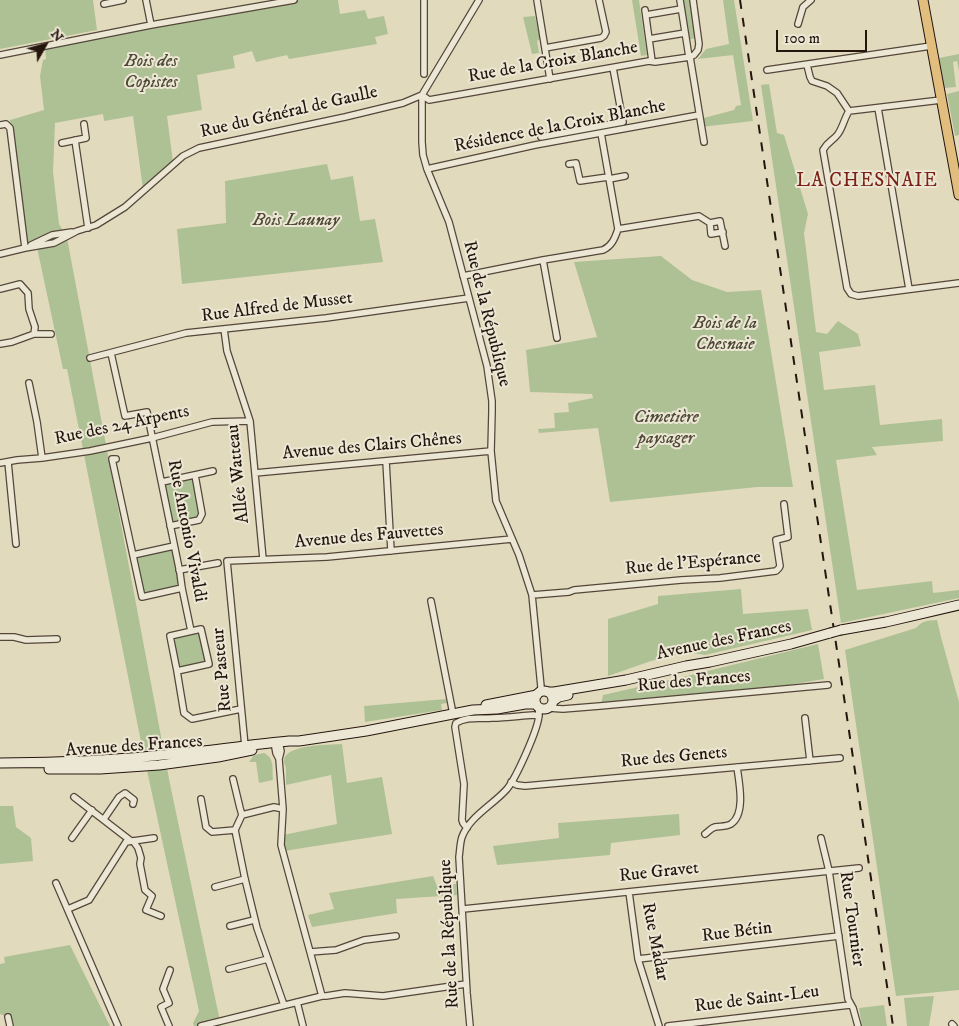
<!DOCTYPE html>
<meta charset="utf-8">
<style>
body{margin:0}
#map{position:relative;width:959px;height:1026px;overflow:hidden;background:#e2dabd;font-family:"IM FELL DW Pica",serif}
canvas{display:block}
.north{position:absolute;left:20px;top:20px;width:50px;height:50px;-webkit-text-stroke:4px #ece7d4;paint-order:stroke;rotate:52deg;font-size:14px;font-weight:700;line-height:20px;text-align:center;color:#25150f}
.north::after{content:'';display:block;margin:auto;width:18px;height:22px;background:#25150f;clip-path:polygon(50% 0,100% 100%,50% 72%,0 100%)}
.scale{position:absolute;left:776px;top:30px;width:91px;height:22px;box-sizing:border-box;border:2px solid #25150f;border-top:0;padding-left:6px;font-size:15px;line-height:18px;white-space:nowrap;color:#25150f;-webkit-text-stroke:4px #ece7d4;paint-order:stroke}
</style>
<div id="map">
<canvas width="959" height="1026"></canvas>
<div class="north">N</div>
<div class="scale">100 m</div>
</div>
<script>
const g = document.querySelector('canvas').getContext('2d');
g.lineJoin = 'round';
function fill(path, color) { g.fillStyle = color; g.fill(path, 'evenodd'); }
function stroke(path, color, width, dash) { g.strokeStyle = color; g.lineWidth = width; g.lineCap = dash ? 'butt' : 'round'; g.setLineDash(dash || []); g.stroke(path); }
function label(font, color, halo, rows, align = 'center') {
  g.font = font + ' "IM FELL DW Pica",serif'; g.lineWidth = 4; g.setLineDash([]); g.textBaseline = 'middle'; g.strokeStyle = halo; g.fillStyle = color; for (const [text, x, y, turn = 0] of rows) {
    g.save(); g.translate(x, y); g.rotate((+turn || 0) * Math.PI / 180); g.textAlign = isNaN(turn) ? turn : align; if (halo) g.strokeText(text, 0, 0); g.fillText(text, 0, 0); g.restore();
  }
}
const green = new Path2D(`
 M0 0H93L97 30 0 49Z
 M294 0H338L340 14 365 10 368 19 384 16 388 34 375 37 377 44 289 59 287 55 256 62 252 51 233 56 235 68 197 75 202 110 167 116 173 162 143 189 133 116 104 121 103 114 55 123 53 172 59 224 67 238 170 784 221 1026H194L193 1023 199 1011 143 752 67 369H63L36 243 28 246 10 120 44 110 40 76 43 60 46 59 45 47Z
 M632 0H639L647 55 641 56Z
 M681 0H690L696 38 687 40Z
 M723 0H734L753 121 701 127 700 119 734 110 736 106 741 105 733 55 698 59 706 49 729 44Z
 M535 16 540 39 537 41 539 53 532 54 523 17Z
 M959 54V71L957 61 953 62 956 87 944 88 939 58Z
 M769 84 777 133 784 135 808 214 804 233 816 332 827 334 838 321 858 334 861 346 819 352 824 390 875 385 880 425 942 419 943 441 872 447 877 455 836 460 857 590 932 581 933 593 959 590V598L841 623 761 85Z
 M959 91V135L955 136 947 94Z
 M327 164 331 180 353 176 360 221 375 219 383 262 182 284 177 229 226 223 225 181Z
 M661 256 692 280 727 292 761 290 793 487H757L610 502 598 428 539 433 538 429 555 428 554 413 569 412 568 403 593 398 592 394 530 392 526 350 597 337 574 262Z
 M195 475 202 514 199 520 170 526 162 482Z
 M174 546 182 588 142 597 133 555Z
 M741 589 743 614 808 609 812 630 705 655 693 653H685L651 661 608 676V619L658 604V596Z
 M937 620 941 637 959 702V990L896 996 845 650 916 628C923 620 927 621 937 620Z
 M201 629 209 664 177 671 170 636Z
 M818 644 824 679 789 685 601 704 603 695 687 676Z
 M446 699 447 703 441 704 442 710 365 722 364 706Z
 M342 744 347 783 382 777 392 834 284 851 283 835 337 824 331 775 286 785C286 780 286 774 286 769 286 766 284 764 284 761 284 744 330 745 342 744Z
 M264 753C275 758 272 769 273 780L259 783 256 762H249L254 755Z
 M0 806H13L16 827 31 838 33 861 0 864Z
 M679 814 680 835 611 843 610 855 497 865 493 846 559 838 558 823Z
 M433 876 437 886 456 884 457 895 396 899 397 913 312 927 308 915 334 909 329 893Z
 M70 945 110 1026H10L8 1017 0 1014V964L5 963 4 957Z
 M934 996 929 1026H907L904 998Z
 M884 1005 887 1026H862L859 1008Z`);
const street = new Path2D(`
 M146 0 151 25
 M424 0V74
 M537 0 550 79
 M680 0 689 57
 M104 4 123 0
 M645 10 652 61
 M646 15 681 9
 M798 24 803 7 811 0
 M649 39 685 33
 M545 48 601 38 604 36 606 32 599 0
 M0 55 151 25 294 0
 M690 57 704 142
 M807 65 810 77 812 81 827 86 837 93 849 111C844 119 843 127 838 134 833 141 828 141 823 150L847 288 851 294 858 296 959 283
 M767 70 931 46
 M422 95V142L423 155 427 169 449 222 487 366 492 401V412L491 451 496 501 519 555 532 595 541 687 539 693
 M422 95 429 100 649 61 655 62 690 57 694 55 698 50 699 44 693 0
 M878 108 909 289
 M849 111 941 100
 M0 125 6 124 10 128 25 248
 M601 133 618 229
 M541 137 623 122 613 68
 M75 140 88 228
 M62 143 86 138 84 124
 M569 164 576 163 580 181 608 177
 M427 169 535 145 699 115
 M609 179 625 176
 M710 223 720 221 725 246
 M710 223 711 234 723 232
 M618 229 699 216 710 223
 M31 245 52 235 72 232
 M0 254 25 248 54 243 77 231 96 225 125 207 183 156 199 148 345 117 403 103 422 95 479 0
 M543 260 557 338
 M463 276 543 260 603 250C612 246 615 238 618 229
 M0 289 20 284 28 293 29 309 35 327 34 334 12 342 0 344
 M224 329 227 351 250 421 263 559
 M34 334H51
 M111 353 125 416 147 412 180 573 182 588 191 631
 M90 358 186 333 326 318 469 298
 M29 383 37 422 42 458
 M116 459H112L142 597 182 588
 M386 461 391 551
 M8 462 16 544
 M0 463 17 460 42 458 90 451 152 438 212 422 250 421
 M255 473 491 451
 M162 482 213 471
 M170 526 199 520 202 514 195 475
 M133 555 174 546
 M179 570 218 563
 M532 595 569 592 574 590 681 580 720 578 776 571 779 568 780 566 776 540 788 537 784 504
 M431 601 453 714
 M201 629 209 664 177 671 170 636Z
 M0 637H14L26 640 57 639
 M177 671 184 713 192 719 241 709
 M548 708 563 709 600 706 828 685
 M805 718 810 761
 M274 742 276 753 279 759 281 751 279 742
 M245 746 227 561 327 557 512 539
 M279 759 283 809 281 845 322 996
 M233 779 240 808 242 815
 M511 782 517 785 525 786 840 758
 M74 797 131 841
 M201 799 206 827 212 832 235 830
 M283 809 274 807 242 815 235 830 245 879 257 928 284 1005
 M104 819 119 797 125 793 134 800 133 804
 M467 828 463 823 462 820 464 784 455 727 456 723C467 716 480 719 492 718 506 718 519 716 533 715L539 716
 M705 834C709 831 711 828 715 827 720 826 726 827 731 824 746 814 739 782 737 767
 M72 838 92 810
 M821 838 829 871 848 999 853 1008 858 1026
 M133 841 138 848 141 858 140 864 145 890 152 896 146 910 161 916
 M56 883 118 1026
 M215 887 245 879
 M629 892 638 959 659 1026
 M68 909 89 900 126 842 154 838
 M463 909 859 868
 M230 926 254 920
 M310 952 336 950 364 940 396 936
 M638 959 839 936
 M229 969 268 959
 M297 1002 303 1026
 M8 1017 10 1026
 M952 1024 954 1026
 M169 1026 161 1007 169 1003 163 989 170 970
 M201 1026 322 996H326L345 993 383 996 466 984
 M470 1026 467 993 459 857C460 850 460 843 462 837 470 816 493 805 507 789 516 778 539 728 539 714 539 711 538 709 538 706
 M668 1026 850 1005`);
const secondary = new Path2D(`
 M841 630 886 622 959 605
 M535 700a9 9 0 1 1 18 0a9 9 0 1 1-18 0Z
 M548 692H554L626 680 686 666 710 662 791 644 830 633
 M553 701 559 697 568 695
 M486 705 537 695
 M0 763C61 763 122 760 183 753 219 750 254 744 289 741H299L366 731 473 710 497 709 525 704H536
 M49 769H100L159 765 218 757 252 750`);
const primary = new Path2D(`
 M923 0 959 195`);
const rail = new Path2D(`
 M740 0 893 1026`);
const secondaryBridge = new Path2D(`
 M830 633 841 630`);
const parkNames = [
 ["Bois des",151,62],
 ["Copistes",151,83],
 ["Bois Launay",296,221],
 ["Bois de la",725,324],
 ["Chesnaie",725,345],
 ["Cimetière",666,418],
 ["paysager",666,439]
];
const streetNames = [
 ["Rue de la Croix Blanche",553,63,-10],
 ["Rue du Général de Gaulle",289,113,-13],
 ["Résidence de la Croix Blanche",560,127,-11],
 ["Rue Alfred de Musset",277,308,-7],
 ["Rue de la République",486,314,76],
 ["Rue des 24 Arpents",122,426,-12],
 ["Avenue des Clairs Chênes",372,447,-5],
 ["Allée Watteau",239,474,-96],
 ["Rue Antonio Vivaldi",186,531,79],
 ["Avenue des Fauvettes",369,537,-5],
 ["Rue de l'Espérance",693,564,-5],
 ["Avenue des Frances",724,641,-12],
 ["Rue Pasteur",223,670,-95],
 ["Rue des Frances",694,682,-5],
 ["Avenue des Frances",134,747,-4],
 ["Rue des Genets",674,758,-5],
 ["Rue Gravet",659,873,-6],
 ["Rue Tournier",851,919,82],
 ["Rue Bétin",737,933,-7],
 ["Rue de la République",450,934,-93],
 ["Rue Madar",654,942,79],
 ["Rue de Saint-Leu",757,1000,-7]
];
const neighbourhoodNames = [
 ["LA CHESNAIE",867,182]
];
fill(green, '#aec195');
stroke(street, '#54463a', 8);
stroke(secondary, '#25150f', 11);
stroke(primary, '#25150f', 11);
stroke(street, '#ece7d4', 5.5);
stroke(secondary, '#ece7d4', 9);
stroke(primary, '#e1bd7e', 9);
stroke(rail, '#25150f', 2, [9, 9]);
stroke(secondaryBridge, '#25150f', 11, []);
stroke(secondaryBridge, '#ece7d4', 9);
label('italic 18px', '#4e4937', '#ece7d4', parkNames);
label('18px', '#25150f', '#ece7d4', streetNames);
g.letterSpacing = '1px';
label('19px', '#7a1f14', '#ece7d4', neighbourhoodNames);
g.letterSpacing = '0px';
</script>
